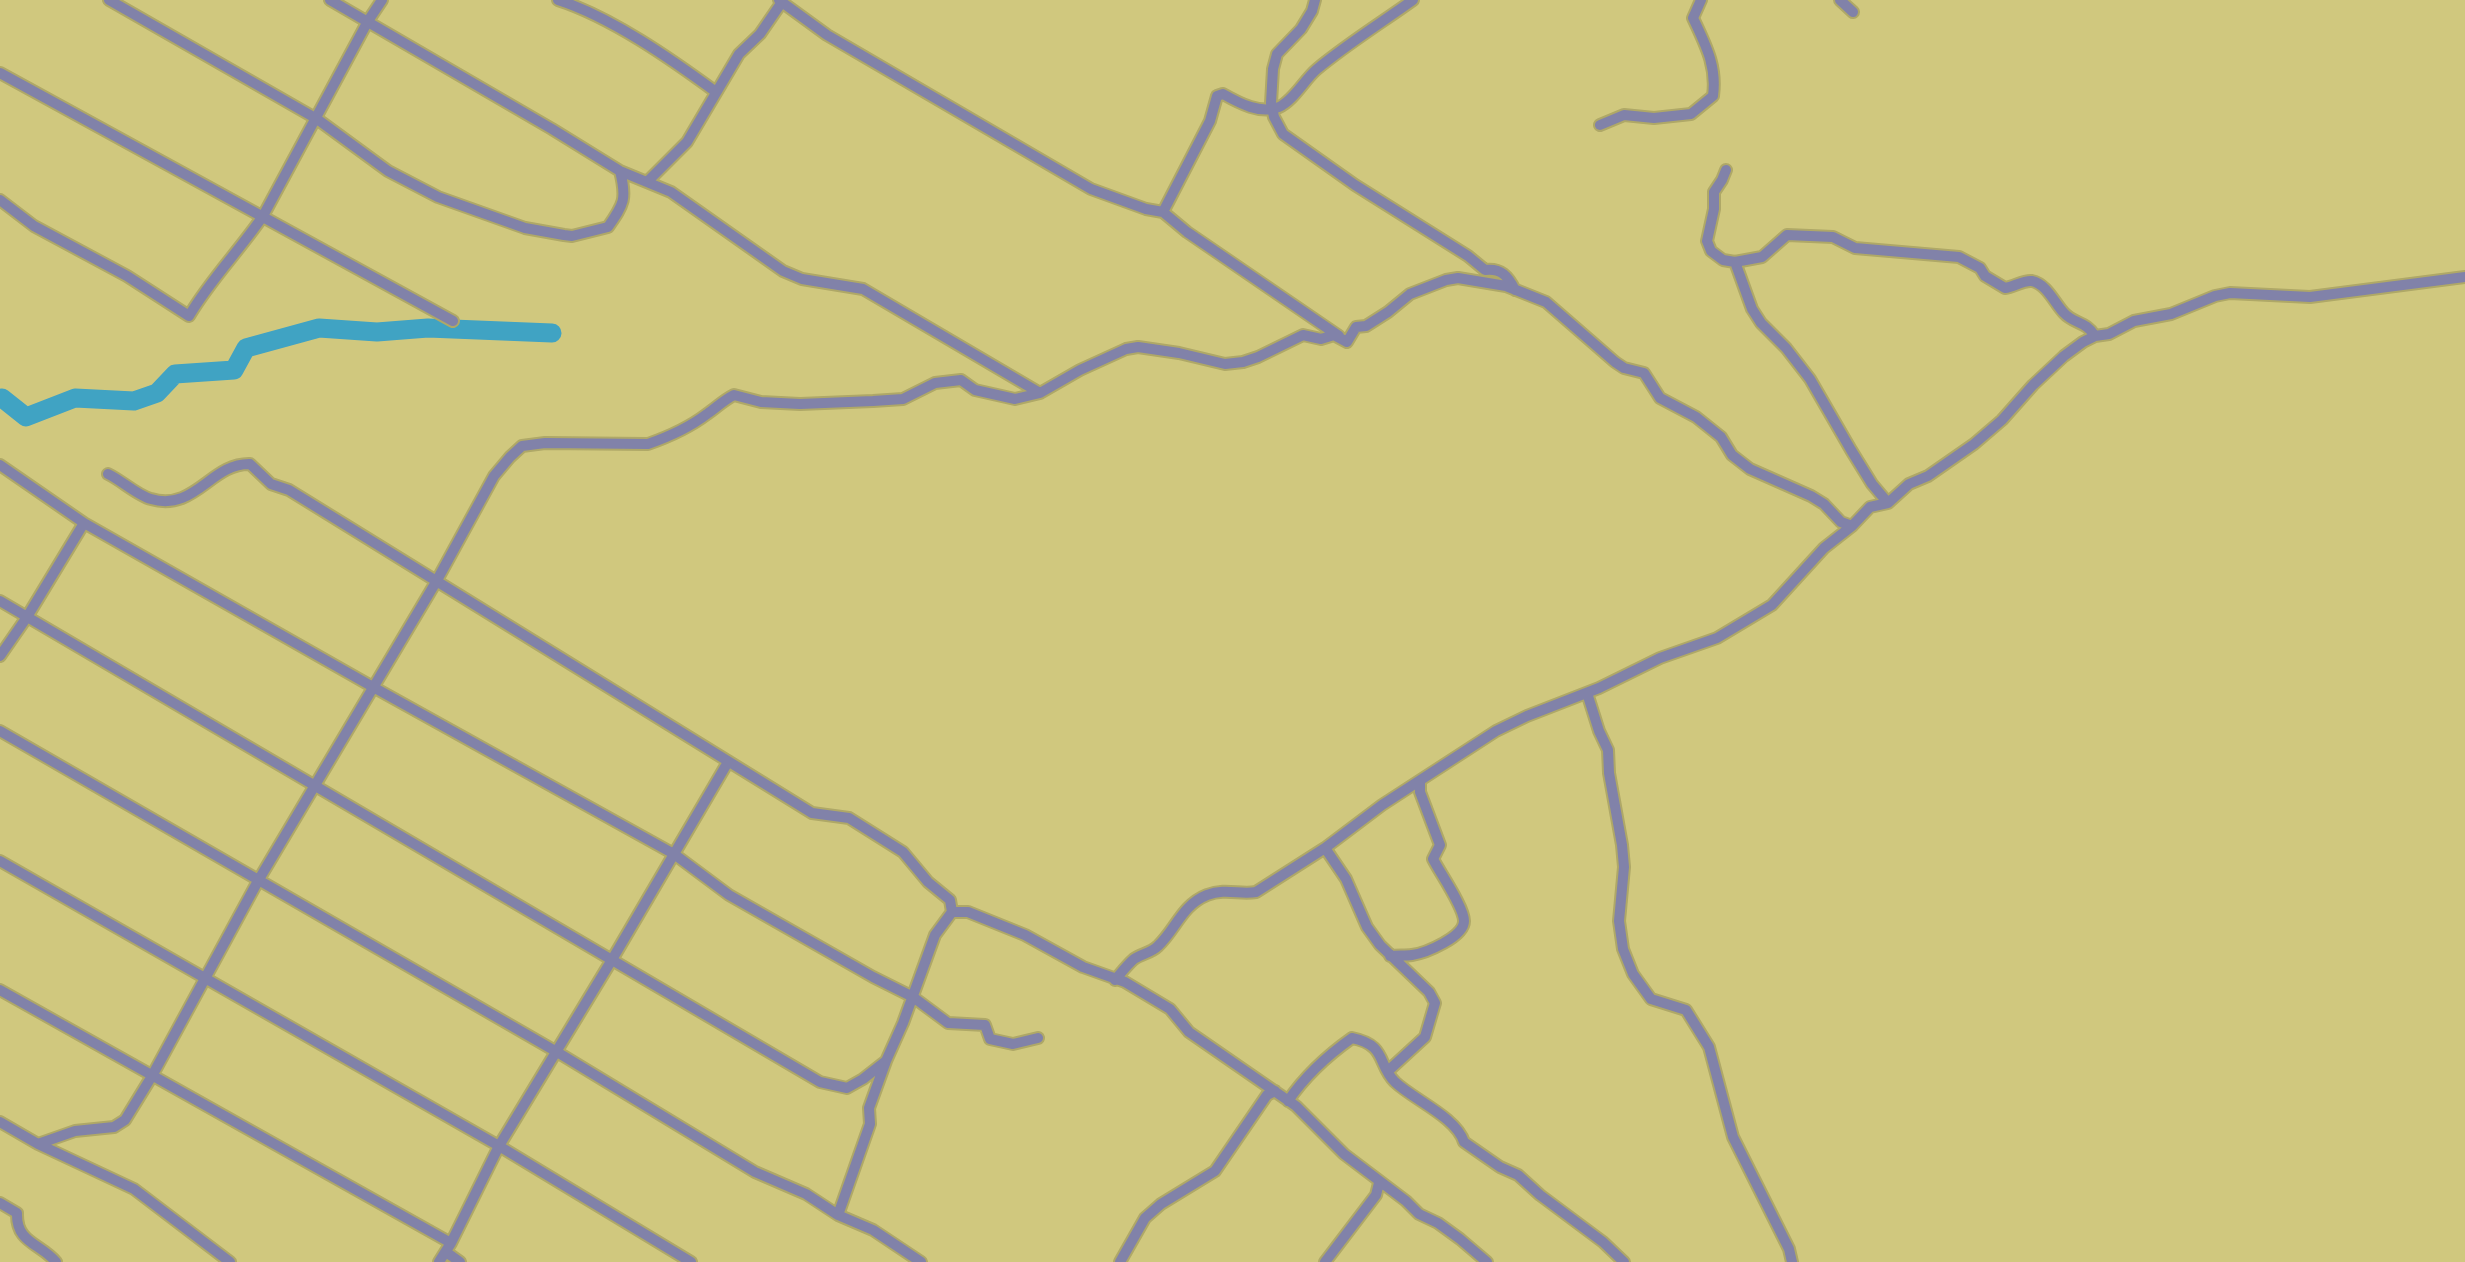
<!DOCTYPE html>
<style>
body{margin:0}
canvas{display:block;background:#d0c87e}
</style>
<canvas width="2465" height="1262"></canvas>
<script>
const g = document.querySelector('canvas').getContext('2d');
g.lineJoin = 'round';
function stroke(path, color, width, dash) { g.strokeStyle = color; g.lineWidth = width; g.lineCap = dash ? 'butt' : 'round'; g.setLineDash(dash || []); g.stroke(path); }
const river = new Path2D(`
 M2 398 26 417 75 398 134 401 157 393 175 374 234 370 246 348 319 328 377 332 428 328 552 333`);
const minor = new Path2D(`
 M109 0 317 119 388 171 438 197 525 228 564 235 572 236 608 227C624 204 627 199 620 171
 M330 0 552 129 620 171 671 192 783 271 802 279 863 289 1040 393
 M558 0C611 17 671 59 716 92
 M779 0 827 35 1091 189 1146 209 1163 212 1187 232 1339 336
 M1315 0 1312 11 1301 29 1277 54 1273 69 1271 103 1274 117 1283 134 1355 185 1468 256 1485 270C1501 268 1508 276 1515 290
 M1840 0 1853 12
 M0 73 453 321
 M1600 125 1624 115 1654 118 1691 114 1713 96C1717 66 1706 46 1693 18L1701 0
 M1726 170 1722 180 1714 192V209L1707 241 1711 251 1723 260 1735 262 1762 257 1787 235 1833 237 1855 248 1959 257 1980 268 1985 276 2005 288C2014 287 2023 280 2032 281 2047 284 2055 304 2064 313 2074 324 2086 321 2095 336
 M647 182 687 142 739 54 760 34 782 2
 M0 200 34 226 127 276 189 316C210 280 239 251 263 216L368 21 382 0
 M1163 212 1210 121 1217 96 1223 94C1239 103 1261 115 1279 107 1294 100 1304 80 1317 69 1347 44 1381 23 1413 0
 M1735 262 1752 309 1761 323 1786 348 1810 379 1851 450 1872 484 1888 503
 M1347 342 1356 327 1366 326 1388 312 1410 294 1446 280 1458 278 1506 286 1546 302 1615 362 1624 368 1644 373 1660 398 1696 417 1721 437 1732 455 1750 469 1811 496 1824 504 1841 522 1852 526
 M0 465 84 523 373 687 674 854 729 895 873 977 913 997 948 1023 985 1025 990 1039 1013 1044 1038 1038
 M108 474C121 480 138 496 151 499 195 512 211 463 250 464L271 484 289 490 812 813 849 818 903 852 928 882 950 900 952 912 935 935 903 1023 886 1061 869 1108 870 1124 838 1215
 M0 601 820 1082 847 1088 863 1079 886 1061
 M0 656 27 617 84 523
 M1587 693 1599 731 1608 750 1609 773 1622 845 1624 867 1619 921 1623 949 1633 974 1651 999 1686 1010 1709 1047 1733 1137 1789 1249 1792 1262
 M0 731 557 1052 755 1172 806 1194 838 1215 873 1230 921 1262
 M1325 848 1346 879 1367 927 1380 945 1429 992 1435 1003 1425 1037 1388 1071
 M0 861 499 1146 691 1262
 M952 912H968L1025 935 1083 967 1125 982 1170 1009 1189 1032 1296 1106 1344 1154 1406 1201 1419 1214 1438 1223 1460 1239 1487 1262
 M1390 956C1398 955 1405 956 1412 955 1426 953 1464 937 1464 921 1464 907 1440 873 1433 859L1440 845 1420 792V782
 M1115 980C1121 973 1127 965 1134 959 1141 954 1151 953 1158 946 1176 929 1182 905 1207 895 1226 888 1240 895 1256 892L1325 848 1382 805 1496 731 1527 716 1599 688 1660 658 1717 638 1772 605 1824 548 1852 526 1870 507 1888 503 1909 484 1928 476 1974 444 2002 420 2033 385 2064 356 2083 342 2095 336 2109 334 2134 321 2171 314 2215 296 2230 293 2310 297 2465 277
 M0 990 451 1243
 M1288 1101C1305 1076 1328 1055 1352 1038 1387 1045 1377 1064 1395 1082 1414 1100 1456 1117 1464 1142L1500 1167 1518 1175 1540 1195 1603 1242 1624 1262
 M0 1122 38 1144 134 1189 230 1262
 M38 1144 75 1131 114 1127 125 1120 152 1076 258 881 436 582 494 476 510 457 522 446 545 443 648 444C668 437 690 427 707 414 717 407 724 400 734 395L761 402 800 404 873 401 903 399 935 383 961 380 975 390 1015 399 1040 393 1080 370 1126 349 1138 347 1179 353 1225 364 1243 362 1258 357 1303 335 1321 339 1334 335 1347 342
 M0 1203 17 1213C16 1243 40 1243 56 1262
 M446 1252 460 1262
 M439 1262 451 1243 499 1146 613 958 728 762
 M1120 1262 1145 1218 1161 1204 1215 1171 1267 1095 1275 1091
 M1325 1262 1376 1195 1379 1183`);
stroke(river, '#40a3c3', 19);
stroke(minor, '#afa867', 14);
stroke(minor, '#8182a9', 10);
</script>
